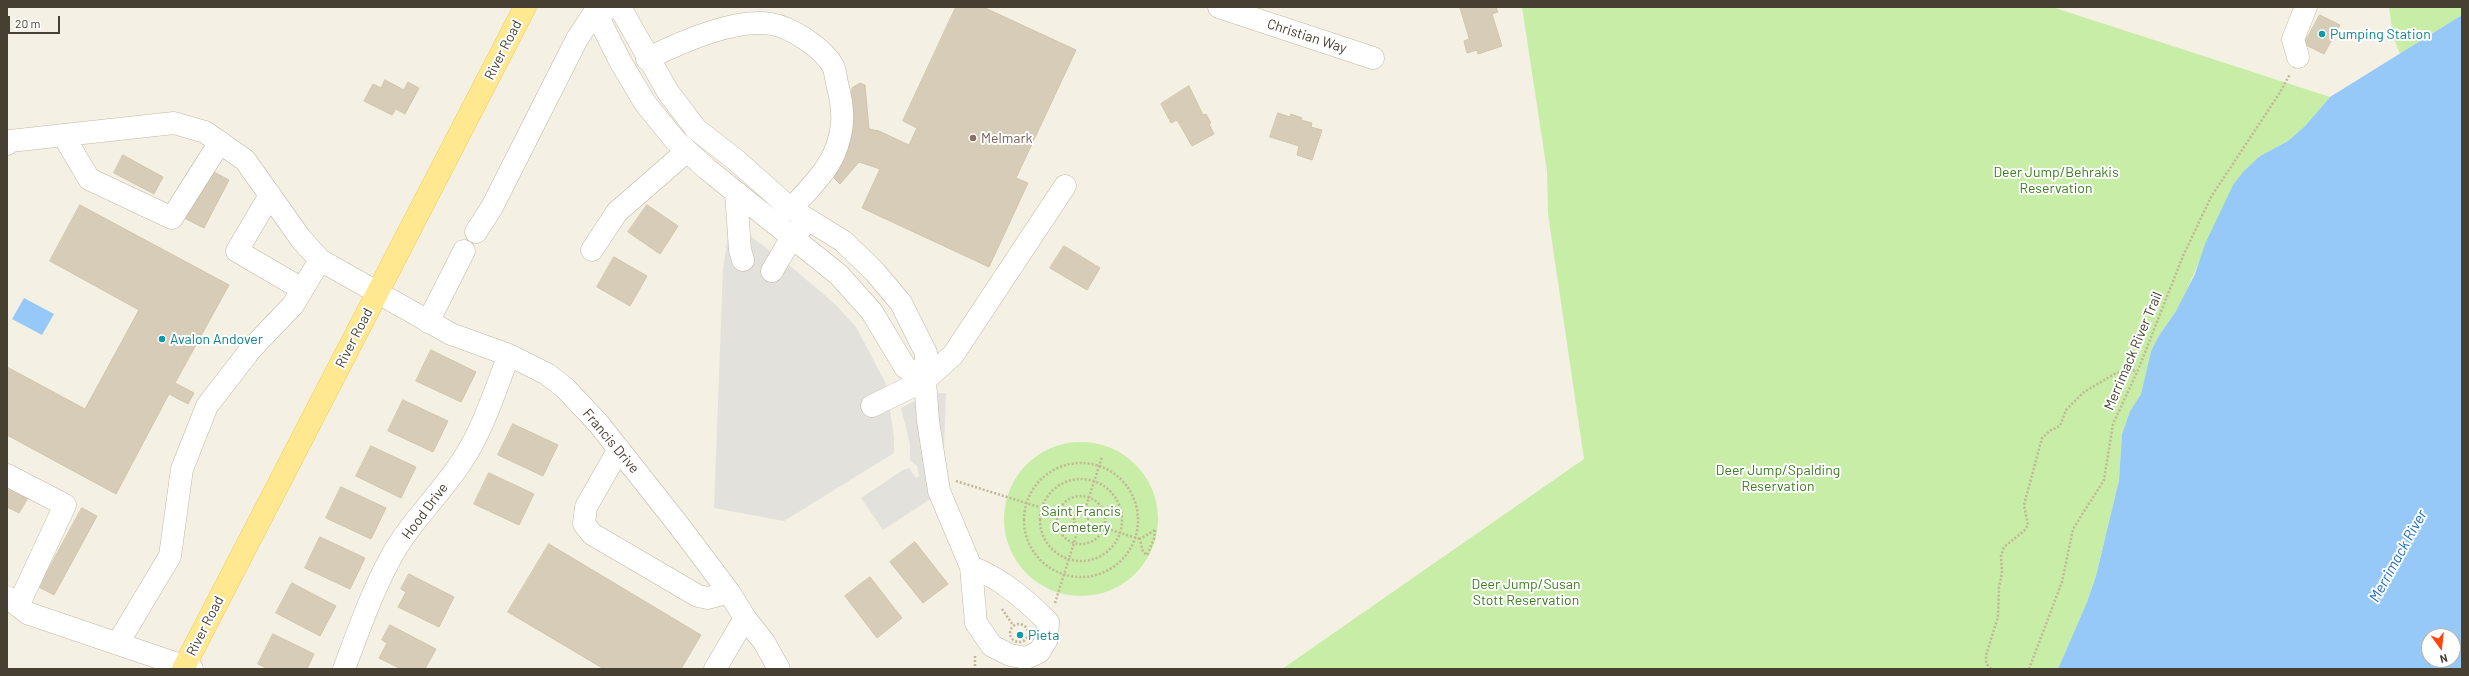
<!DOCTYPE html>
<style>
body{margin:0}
#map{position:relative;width:2469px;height:676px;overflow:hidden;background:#f4f0e3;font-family:Barlow,sans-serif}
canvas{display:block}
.frame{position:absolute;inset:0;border:8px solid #464032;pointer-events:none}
.north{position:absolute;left:2421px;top:628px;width:40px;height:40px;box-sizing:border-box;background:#fff;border:1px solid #b5b3ad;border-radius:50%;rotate:165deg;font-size:11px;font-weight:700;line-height:16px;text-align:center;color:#464032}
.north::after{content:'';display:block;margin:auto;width:14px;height:18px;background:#ff450e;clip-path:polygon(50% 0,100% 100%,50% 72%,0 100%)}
.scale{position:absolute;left:8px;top:16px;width:52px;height:18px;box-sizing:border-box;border:2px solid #464032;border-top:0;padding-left:5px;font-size:12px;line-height:14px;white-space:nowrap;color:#464032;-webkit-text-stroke:3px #fff;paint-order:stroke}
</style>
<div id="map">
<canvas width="2469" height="676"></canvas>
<div class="frame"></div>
<div class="north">N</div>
<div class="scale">20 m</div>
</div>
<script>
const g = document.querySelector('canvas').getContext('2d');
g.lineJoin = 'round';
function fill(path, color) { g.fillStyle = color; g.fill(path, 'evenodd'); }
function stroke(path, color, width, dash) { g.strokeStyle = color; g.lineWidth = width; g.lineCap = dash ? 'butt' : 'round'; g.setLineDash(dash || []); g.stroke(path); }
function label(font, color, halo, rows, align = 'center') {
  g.font = font + ' Barlow,sans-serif'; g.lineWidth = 4; g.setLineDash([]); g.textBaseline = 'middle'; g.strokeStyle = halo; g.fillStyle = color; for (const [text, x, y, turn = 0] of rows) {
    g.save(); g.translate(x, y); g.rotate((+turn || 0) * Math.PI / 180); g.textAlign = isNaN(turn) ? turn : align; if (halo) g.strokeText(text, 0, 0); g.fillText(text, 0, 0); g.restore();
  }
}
const green = new Path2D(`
 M1522 7H2052L2330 97 2305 126 2288 141 2260 156 2233 186 2180 305 2158 337 2151 351 2141 394 2130 411 2122 434 2119 480 2096 576 2087 602 2058 669H1282L1584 459 1548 214 1547 171Z
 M2389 7H2462V15L2400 54 2393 36Z
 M1004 519a77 77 0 1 1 154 0a77 77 0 1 1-154 0Z`);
const parking = new Path2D(`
 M730 221 788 264 835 304 856 327 886 384 894 437V453L784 521 714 508 723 269Z
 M946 393 944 449 950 486 883 530 861 498 903 470 909 468 916 478 919 476 917 466 910 460V444L901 408 928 394Z`);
const water = new Path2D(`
 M2462 15V669H2058L2087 602 2096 576 2119 480 2122 434 2130 411 2141 394 2151 351 2158 337 2176 311 2195 274 2205 244 2233 185 2244 171 2260 156 2288 141 2305 126 2330 97ZM2429 636H2453V660H2429Z
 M24 298 54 314 42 335 12 319Z`);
const building = new Path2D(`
 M956 7H983L1076 50 1016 178 1028 183 989 267 862 208 880 169 859 162 840 184 834 178 848 149 852 88 860 83 865 85 869 129 879 131 909 145 917 128 903 121Z
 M1460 7H1496L1498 12 1492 14 1502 46 1478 54 1477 50 1467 53 1464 41 1469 39Z
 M2320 15 2340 25 2324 54 2304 44Z
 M385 80 404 90 408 82 419 88 405 114 396 109 392 115 364 101 373 84 381 88Z
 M1189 86 1203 115 1206 114 1211 123 1209 124 1214 134 1192 146 1177 120 1171 123 1161 104Z
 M1278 113 1290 117 1291 114 1302 118 1301 120 1312 123 1311 127 1322 130 1312 160 1297 155 1299 146 1270 137Z
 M123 155 163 177 154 194 114 173Z
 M212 171 229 180 204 228 186 219Z
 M80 205 229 285 175 383 194 393 188 404 169 394 116 494 7 435V367L85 409 139 310 50 261Z
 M647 205 678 226 660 254 628 232Z
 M1064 246 1100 268 1087 290 1050 268Z
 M614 257 647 276 630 306 597 287Z
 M431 350 476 372 461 402 416 381Z
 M403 400 448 421 433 452 388 431Z
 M513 424 558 445 543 476 498 455Z
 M371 446 416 467 401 498 356 476Z
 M489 473 534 494 519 525 474 504Z
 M7 484 29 496 19 513 7 507Z
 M341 487 386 508 371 539 326 518Z
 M82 508 97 516 54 595 39 587Z
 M320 537 365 558 350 589 305 568Z
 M915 542 948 584 923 603 890 562Z
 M549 544 701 635 681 669H604L508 612Z
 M409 574 454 597 439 627 398 607 406 592 401 589Z
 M870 577 902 618 877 638 845 596Z
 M292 583 336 606 320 636 276 613Z
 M390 625 436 649 425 669H401L379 658 387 643 382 640Z
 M273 634 314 654 307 669H268L258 664Z`);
const path = new Path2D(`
 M1024 520a57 57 0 1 1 114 0a57 57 0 1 1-114 0Z
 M1040 520a41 41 0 1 1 82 0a41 41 0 1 1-82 0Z
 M956 481 1074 518
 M1057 520a24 24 0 1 1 48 0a24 24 0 1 1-48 0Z
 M1074 520a7 7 0 1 1 14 0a7 7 0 1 1-14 0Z
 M1084 513 1102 457
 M1088 523 1140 539
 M1155 530 1154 539 1147 555 1143 552 1140 539Z
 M1055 603 1079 527
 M1002 609 1013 625
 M1010 633a9 9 0 1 1 18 0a9 9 0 1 1-18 0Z
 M975 656V669
 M1991 669 1986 663V655L1998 617 1999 587 2002 573 2001 556 2004 547 2024 531 2028 525 2024 505 2042 438 2051 430 2060 426 2066 410 2084 392 2116 373 2138 370
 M2029 669 2062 582 2073 529 2104 480 2113 424 2138 370 2183 256 2211 197 2279 94 2290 74`);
const minor = new Path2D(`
 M600 7 601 23 620 61 645 103 675 140 707 169 839 275 872 312 905 367 925 380
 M611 7 621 9 668 92 696 129 737 161 791 209 843 241 875 272 901 303 926 353 925 380 928 421 939 491 971 567 976 623 992 646 1010 655 1026 658 1039 652 1047 639 1048 622C1026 600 1001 578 971 567
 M1219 7 1373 58
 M2298 57 2293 39 2306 7
 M647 59C679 43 734 18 771 24 791 27 823 48 833 66 835 70 836 78 837 83 844 110 845 128 834 154 825 174 805 193 791 209
 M63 135 89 179 172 218 220 142
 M7 144 10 141 174 123 205 132 245 160 301 239 320 260 451 334 509 355 547 374 565 388 598 423 677 523 729 592 745 618 715 669
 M736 192 740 250 743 260
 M270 195 237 251 302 289
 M476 232 492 207 577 39 598 7
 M592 250 617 212 687 151
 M772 271 792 237 802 227
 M428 322 464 251
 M872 406 925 380 953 355 1065 186
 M619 449 586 507 584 524 592 534 698 596 708 598 729 592
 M7 475 65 505 18 606
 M7 597 27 613 192 669
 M745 618 764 642 779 669
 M118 643 170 556 182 469 207 406 251 349 293 305 320 260
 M344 669C358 632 371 594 390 559 409 523 440 495 462 461 483 430 495 390 509 355`);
const major = new Path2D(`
 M183 669 525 7`);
const markers = [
 [2322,34,4,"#0f9aa8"],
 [973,138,4,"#8d6e63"],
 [162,339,4,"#0f9aa8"],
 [1020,635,4,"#0f9aa8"]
];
const cultureNames = [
 ["Pumping Station",2330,34],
 ["Avalon Andover",170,339],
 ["Pieta",1028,635]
];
const streetNames = [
 ["Christian Way",1307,36,18],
 ["River Road",503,50,-63],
 ["River Road",354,338,-63],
 ["Merrimack River Trail",2133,351,-67],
 ["Francis Drive",611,441,50],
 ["Hood Drive",425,511,-53],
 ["River Road",205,626,-63]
];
const educationNames = [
 ["Melmark",981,138]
];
const parkNames = [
 ["Deer Jump/Behrakis",2056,172],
 ["Reservation",2056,188],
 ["Deer Jump/Spalding",1778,470],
 ["Reservation",1778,486],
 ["Saint Francis",1081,511],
 ["Cemetery",1081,527],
 ["Deer Jump/Susan",1526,584],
 ["Stott Reservation",1526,600]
];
const waterNames = [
 ["Merrimack River",2398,556,-61]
];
fill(green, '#c8eda6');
fill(parking, '#e3e1dc');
fill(water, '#97c9f8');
fill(building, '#d6ccb7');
stroke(building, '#d2c5a9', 1);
stroke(minor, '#c0b8a4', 23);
stroke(major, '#f1ce53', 23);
stroke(path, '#c3b694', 2.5, [2, 2]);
stroke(minor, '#fff', 22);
stroke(major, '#ffe890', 22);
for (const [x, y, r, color] of markers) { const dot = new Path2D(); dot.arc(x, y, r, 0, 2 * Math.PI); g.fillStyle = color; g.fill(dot); stroke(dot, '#fff', 1.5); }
label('14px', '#0d838f', '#fff', cultureNames, 'left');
label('14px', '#464032', '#fff', streetNames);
label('14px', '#785e54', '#fff', educationNames, 'left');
label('14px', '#3c7e1f', '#fff', parkNames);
label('italic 15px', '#206fbd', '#fff', waterNames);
</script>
